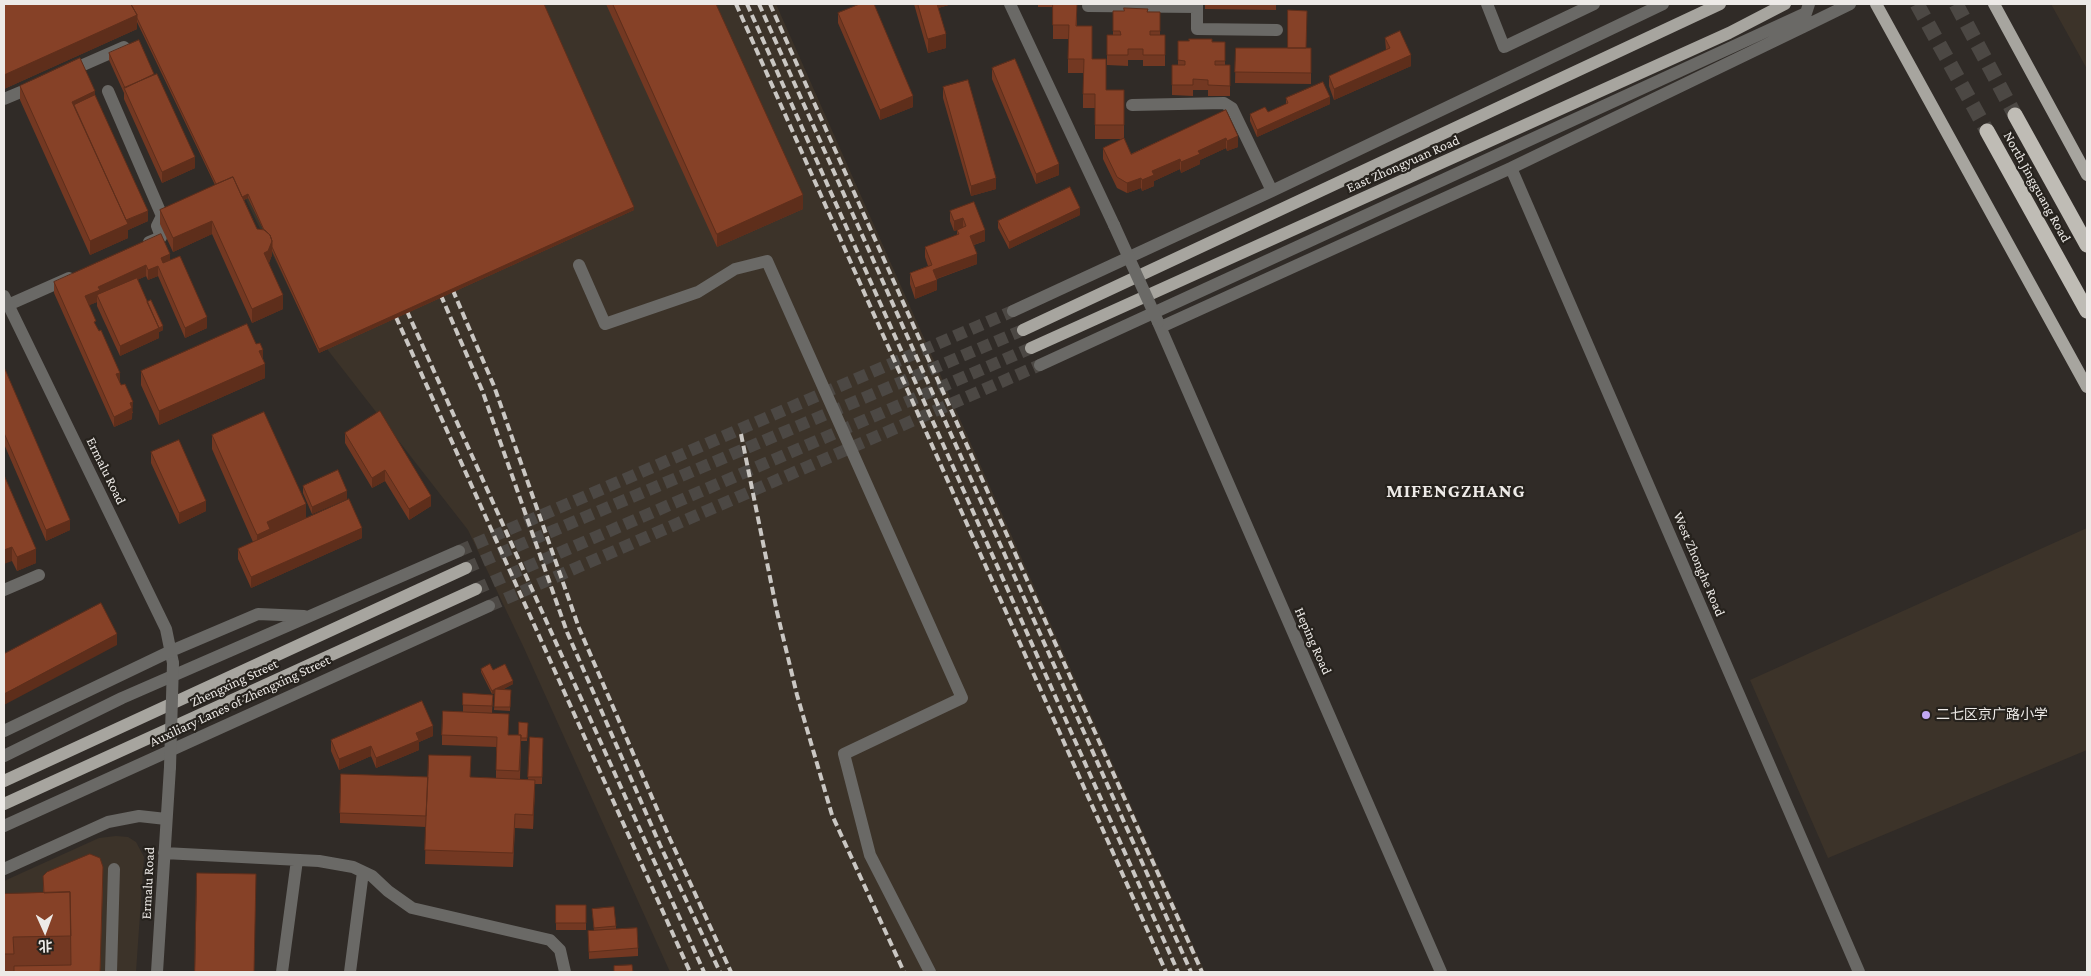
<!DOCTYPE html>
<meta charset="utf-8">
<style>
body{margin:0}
#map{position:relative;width:2091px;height:976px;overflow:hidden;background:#302b27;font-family:"Crimson Pro","Noto Sans SC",serif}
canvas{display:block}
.frame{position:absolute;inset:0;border:5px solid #edeae7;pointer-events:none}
.north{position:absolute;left:20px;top:906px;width:50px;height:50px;-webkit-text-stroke:4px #26221d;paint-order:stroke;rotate:178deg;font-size:14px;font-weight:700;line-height:20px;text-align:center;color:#edeae7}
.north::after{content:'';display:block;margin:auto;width:18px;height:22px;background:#edeae7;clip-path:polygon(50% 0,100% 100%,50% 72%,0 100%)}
</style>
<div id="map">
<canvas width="2091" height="976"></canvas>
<div class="frame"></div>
<div class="north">北</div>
</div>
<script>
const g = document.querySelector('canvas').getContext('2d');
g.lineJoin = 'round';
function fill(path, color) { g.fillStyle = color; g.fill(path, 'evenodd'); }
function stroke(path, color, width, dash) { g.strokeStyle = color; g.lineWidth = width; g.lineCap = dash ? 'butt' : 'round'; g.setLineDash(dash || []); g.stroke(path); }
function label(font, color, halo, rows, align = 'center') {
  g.font = font + ' "Crimson Pro","Noto Sans SC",serif'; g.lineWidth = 4.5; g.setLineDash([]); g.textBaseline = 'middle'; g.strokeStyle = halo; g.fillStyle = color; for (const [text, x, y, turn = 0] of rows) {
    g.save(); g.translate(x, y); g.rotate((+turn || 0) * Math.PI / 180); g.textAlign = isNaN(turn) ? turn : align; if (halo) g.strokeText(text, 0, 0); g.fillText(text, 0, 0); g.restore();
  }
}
const built = new Path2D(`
 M128 4H776L1205 972H670L524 648 468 530 327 349 308 328 238 183Z
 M2051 4H2087V69Z
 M2087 528V750L1828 858 1750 680Z
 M116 836 128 837 136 842 144 857 136 972H4V881L99 838Z`);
const minorTunnel = new Path2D(`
 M459 551 1013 311
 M489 606 1040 365`);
const majorTunnel = new Path2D(`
 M466 568 1023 330
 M476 589 1031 348`);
const highwayTunnel = new Path2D(`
 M1917 4 1987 131
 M1956 4 2015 115`);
const minor = new Path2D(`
 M1010 4 1114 225
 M1197 4V29L1277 30
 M1487 4 1504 47 1594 4
 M1088 6 1197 7
 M1801 28 1850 4
 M67 72 124 47
 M108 91 162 216 157 226 161 237 149 242
 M4 99 35 86
 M1132 105 1224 103 1232 108 1272 191
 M1511 168 1859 972
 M579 265 605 324 698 292 735 269 767 261 962 698 844 754 870 855 930 972
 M4 296 166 629 173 663
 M8 305 69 278
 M1013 311 1272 191 1663 4
 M1158 322 1441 972
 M1161 327 1511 168 1801 28 1809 4
 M1040 365 1806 13
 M4 590 39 575
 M4 731 171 651 258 614 304 616
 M4 756 122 698 459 551
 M4 826 489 606
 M164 853 319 861 353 867 372 876 388 891 412 908 550 940 560 950 565 972
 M4 869 108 822 139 816 166 819
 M111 972 114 869
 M157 972 170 767
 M282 972 297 860
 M350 972 363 872`);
const major = new Path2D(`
 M1876 4 2087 387
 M1994 4 2087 175
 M1023 330 1720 4
 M1031 348 1729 33 1785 4
 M4 781 466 568
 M4 804 476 589`);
const highway = new Path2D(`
 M2015 115 2087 245
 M1987 131 2087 311`);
const rail = new Path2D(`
 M736 4 1166 972
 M747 4 1178 972
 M759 4 1191 972
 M770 4 1202 972
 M448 279 494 386 579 628 670 839 731 972
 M436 284 482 390 567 632 660 845 720 972
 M402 300 704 972
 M391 306 690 972
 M741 434 777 612 797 695 832 815 904 972`);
const minorBridge = new Path2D(`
 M1114 225 1158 322
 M170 767 173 663`);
const wall = new Path2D(`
 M4 4H544L634 210 319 353 272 251V255L269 263 283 309 252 323 212 234 173 252 160 224V210L215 185 137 22V29L4 89ZM248 198 263 229H257L244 200Z
 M606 4H716L803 209 717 247Z
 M914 4H952L938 8 946 48 928 53Z
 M1038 4H1077V26L1106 90H1124V138L1131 154 1226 110 1238 147 1227 151 1226 148 1200 160V164L1181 173 1180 169 1154 181V186L1142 191 1141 188 1127 193 1117 188 1103 159V148L1122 139H1095V108H1083V73H1068V39H1053V7H1038Z
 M1205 4H1276V10L1205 9Z
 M1113 11 1160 12V35H1165V66H1143V60H1128V66L1107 65V35H1113Z
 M838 13 913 107 880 120 838 23Z
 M1385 38 1411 66 1334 100 1329 86V76L1386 50Z
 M1178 41 1225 42V65H1230V96H1208V90H1193V96L1172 95V65H1178Z
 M1236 48H1311V84L1235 83Z
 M109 53 154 75 195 168 162 183 124 99V93L109 60Z
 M992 68 1059 175 1036 184 992 79Z
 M20 86 95 95 148 221 128 230V238L90 255 20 100Z
 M943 87 996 189 971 196 943 98Z
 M1286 98 1330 104 1257 137 1250 121V114L1268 112 1286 104Z
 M974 202 985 241 974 245 977 264 937 279V290L915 299 910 284V273L928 266 925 257V247L957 235V230L954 231 950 221V211Z
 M1080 215 1009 249 998 228V221Z
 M170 260 207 328 185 338 158 276 148 280 146 276 137 280 147 302 163 330 159 332V338L120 356 97 306V302L89 305 96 327 133 413H132V419L114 427 54 293V282Z
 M263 358 265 378 159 425 141 385V371Z
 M4 367 70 530 46 541 4 444Z
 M345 433 431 506 409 520 385 481 372 488 345 443Z
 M212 435 306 518 362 538 251 588 238 559V549L253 542 212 449Z
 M151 452 206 511 179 524 151 463Z
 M4 475 36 563 17 571 12 561Z
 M303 486 347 499 312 514 303 493Z
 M481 669 493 670 513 684 502 690H511L510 711 494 710 495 693 492 694 481 672Z
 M463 693 493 695 492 713 463 712Z
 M528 723 527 741H521L520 779 528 780 530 737 543 738 542 784H535L533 829 515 828 513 867 425 864 426 827 340 823V813L428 777 496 778V747L442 745V735H519Z
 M433 736 419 742V750L376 768 371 756 339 770 331 751V740Z
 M43 876 103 881 100 972H4V894L43 893Z
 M556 905H586V930H556Z
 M592 909 616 926V930L638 948V956L589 959 588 931H594Z`);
const shadedWall = new Path2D(`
 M935 4H952L935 9Z
 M137 15V29L4 89V75Z
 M946 34V48L928 53V39Z
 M1411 55V66L1334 100V89Z
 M95 91V105L76 114 72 102Z
 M913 96V107L880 120V110Z
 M1330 97V104L1257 137V130Z
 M1238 136V147L1227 151V141Z
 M1226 138V148L1200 160V164L1181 173V162L1198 151Z
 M195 157V168L162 183V172Z
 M1180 159V169L1154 181V186L1142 191V180L1152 171Z
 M1059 164V175L1036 184V174Z
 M996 178V189L971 196V186Z
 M1141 178V188L1127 193V183Z
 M248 194V198L238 202V198Z
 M803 195V209L717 247V234Z
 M634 207V210L319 353V349Z
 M1080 208V215L1009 249V242Z
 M148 211V221L128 230V238L90 255V241L125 221Z
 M963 218V228L954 231V221Z
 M212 221V234L173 252V238Z
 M985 230V241L970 246V236Z
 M272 241V255L268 265 264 253Z
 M170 254V265L161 269V258Z
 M977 254V264L933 280V270Z
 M146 265V276L100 297 97 295V302L85 307V296L98 287Z
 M158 266V276L148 280V270Z
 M937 280V290L915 299V288Z
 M283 295V309L252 323V309Z
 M207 317V328L185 338V328Z
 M163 326V330L159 332V338L120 356V346Z
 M263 350V364L259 351Z
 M265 364V378L159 425V411Z
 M120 373V383L116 374Z
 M133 402 132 419 114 427V417L130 403Z
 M385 470V481L372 488V478Z
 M347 491V499L312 514V507Z
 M431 496V506L409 520V509Z
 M206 501V511L179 524V513Z
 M306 504V518L257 549V535L267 522Z
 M70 520V530L46 541V530Z
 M362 528V538L251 588V577Z
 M12 547V561L4 564V550Z
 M36 549V563L17 571V557Z
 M117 634V645L4 705V694Z
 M513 681V684L495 693V689Z
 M495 689V693L492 694V691Z
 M433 726V736L419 742V750L376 768V758L416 733Z
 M371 746V756L339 770V759Z
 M535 780V794L533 829V815Z`);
const building = new Path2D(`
 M4 4H131L137 15 4 75Z
 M131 4H544L634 207 319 349 272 247V241L270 235 264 230 248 194 242 197 233 177 216 184 137 18V15Z
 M613 4H716L803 195 717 234Z
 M860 4H874L913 96 880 110 838 13Z
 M918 4H937L946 34 928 39Z
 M1053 4H1077L1076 26H1092V59H1106V90H1124V125H1095V94H1083L1084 59H1068L1069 25H1053Z
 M1124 8 1148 9 1147 12H1160V31H1150V35H1165V55H1143V49H1128V55H1107V35H1121L1120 31H1113V11H1124Z
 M1288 10 1307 11 1306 48H1288Z
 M1400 31 1411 55 1334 89 1329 76 1390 48 1385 38Z
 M1189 39H1212V42H1225V61H1215V65H1230V86L1208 85V80L1193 79V85H1172V65H1185V61L1178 60V41H1189Z
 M139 40 154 74 125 88 109 53Z
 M1236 48H1311V73L1235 72Z
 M80 58 95 91 72 102 128 224 90 241 20 86Z
 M1015 59 1059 164 1036 174 992 68Z
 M157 74 195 157 162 172 124 88Z
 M968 80 996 178 971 186 943 87Z
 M1323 82 1330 97 1257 130 1250 114 1265 107 1268 112 1288 103 1286 98Z
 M95 95 148 211 126 220 74 105Z
 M1226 110 1238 136 1227 141 1226 138 1198 151 1200 154 1181 162 1180 159 1152 171 1154 175 1142 180 1141 178 1127 183 1117 177 1103 148 1124 138 1131 154Z
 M233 177 257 229 265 230 270 235 272 241 268 251 264 253 283 295 252 309 212 221 173 238 160 210Z
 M1070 187 1080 208 1009 242 998 221Z
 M974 202 985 230 970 236 977 254 933 270 937 280 915 288 910 273 932 265 925 247 959 234 957 230 966 226 963 218 954 221 950 211Z
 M161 234 170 254 161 258 163 263 180 256 207 317 185 328 158 266 148 270 146 265 98 287 100 290 85 296 96 321 94 322 99 331 101 330 120 373 116 374 121 385 125 384 133 402 130 403 132 408 114 417 54 282Z
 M137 278 159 328 120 346 97 295Z
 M151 300 163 326 159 328 147 302Z
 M247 324 256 344 260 343 263 350 259 351 265 364 159 411 141 371Z
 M4 367 70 520 46 530 4 433Z
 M380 411 431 496 409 509 385 470 372 478 345 433Z
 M264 412 306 504 267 522 270 529 257 535 212 435Z
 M179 440 206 501 179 513 151 452Z
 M338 470 347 491 312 507 303 486Z
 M4 475 36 549 17 557 12 547 4 550Z
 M349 499 362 528 251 577 238 549Z
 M101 603 117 634 4 694V654Z
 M490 664 493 670 505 664 513 681 495 689 511 690 510 707H494L495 689 492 691 481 669Z
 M463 693 493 695 492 706 463 705Z
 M422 701 433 726 416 733 419 740 376 758 371 746 339 759 331 740Z
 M443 711 509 714 508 735H521L519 771 496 770 497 737 442 735Z
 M519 722 528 723 527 738H521V735H519Z
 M530 737 543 738 542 777H528Z
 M429 755 471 756 470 777 535 780 533 815 515 814 513 853 425 850Z
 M341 774 428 777 426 816 340 813Z
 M90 854 100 858 103 867 100 972H14V966L71 965 70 892 44 893 43 876 47 872Z
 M197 873 256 874 254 972H195Z
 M70 892 71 936 13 937 14 954H4V894Z
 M556 905H586V923H556Z
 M614 907 616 926 594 928 592 909Z
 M637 928 638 948 589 952 588 931Z
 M632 965 633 972H614V966Z`);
const markers = [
 [1926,715,5,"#c1a8f3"]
];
const streetNames = [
 ["East Zhongyuan Road",1403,164,-24],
 ["North Jingguang Road",2037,187,61],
 ["Ermalu Road",106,471,64],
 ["West Zhonghe Road",1699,564,67],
 ["Heping Road",1313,641,66],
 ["Zhengxing Street",234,683,-25],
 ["Auxiliary Lanes of Zhengxing Street",240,701,-25],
 ["Ermalu Road",148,883,-87]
];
const poiNames = [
 ["二七区京广路小学",1936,715]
];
const districtNames = [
 ["MIFENGZHANG",1456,491]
];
fill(built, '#3c3329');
stroke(minorTunnel, '#4c4844', 12, [12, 6]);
stroke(majorTunnel, '#4c4844', 12, [12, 6]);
stroke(highwayTunnel, '#4c4844', 15, [15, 8]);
stroke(minor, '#6a6966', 12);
stroke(major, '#a7a59f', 12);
stroke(highway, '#bfbcb5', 15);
stroke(rail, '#cac7c3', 4, [8, 4]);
stroke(minorBridge, '#6a6966', 12);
fill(wall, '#733822');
fill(shadedWall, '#5e2e1b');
fill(building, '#864127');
stroke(building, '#5e2e1b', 1);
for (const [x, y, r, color] of markers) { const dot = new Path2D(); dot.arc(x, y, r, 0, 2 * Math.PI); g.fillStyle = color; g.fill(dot); stroke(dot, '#26221d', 2); }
label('14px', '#edeae7', '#26221d', streetNames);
label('14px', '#edeae7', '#26221d', poiNames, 'left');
g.letterSpacing = '1px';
label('bold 19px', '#edeae7', '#26221d', districtNames);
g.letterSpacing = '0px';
</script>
